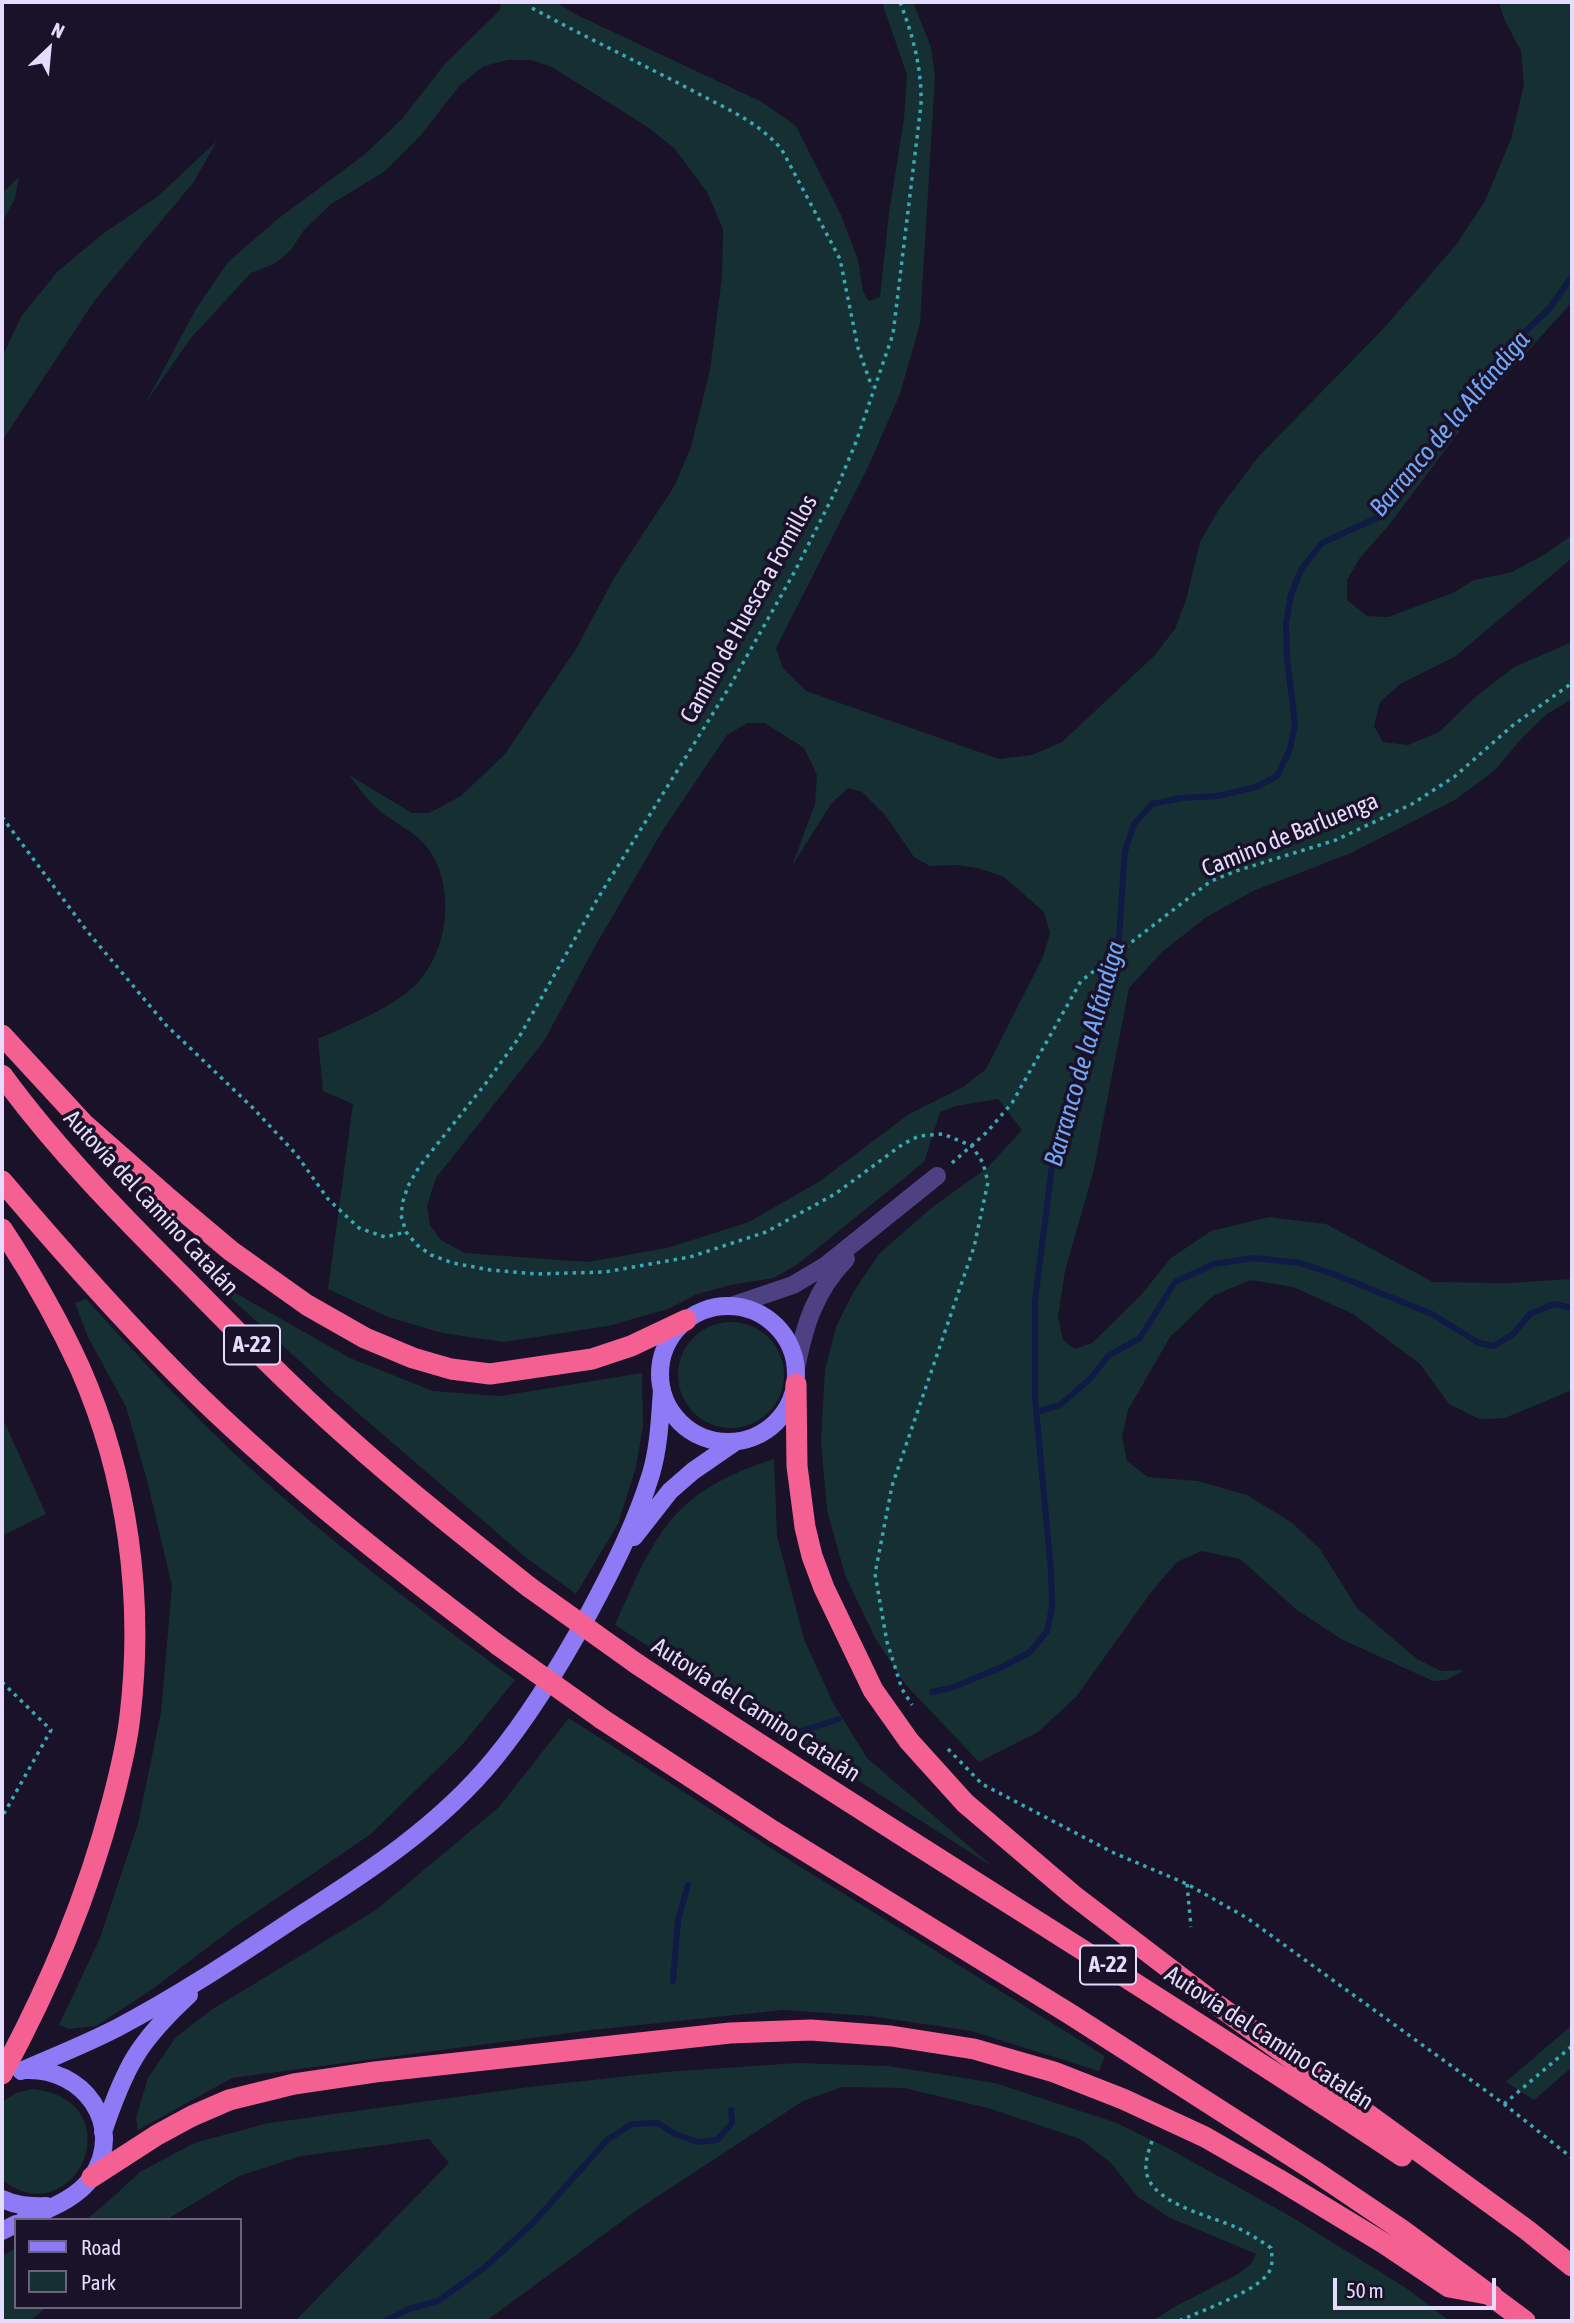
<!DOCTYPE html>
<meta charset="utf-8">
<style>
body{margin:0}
#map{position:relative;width:1574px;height:2323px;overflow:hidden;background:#191229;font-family:"Asap Condensed",sans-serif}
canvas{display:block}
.frame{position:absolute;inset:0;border:4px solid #e5dcfd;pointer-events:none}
.legend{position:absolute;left:14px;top:2218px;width:228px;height:91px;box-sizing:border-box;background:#191229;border:2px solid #6b637e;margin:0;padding:9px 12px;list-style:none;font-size:21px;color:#e5dcfd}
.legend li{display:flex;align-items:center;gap:14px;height:35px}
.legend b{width:35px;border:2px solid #6b637e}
.north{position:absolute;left:14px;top:14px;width:70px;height:70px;-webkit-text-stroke:5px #191229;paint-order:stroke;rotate:26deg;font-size:19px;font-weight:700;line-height:28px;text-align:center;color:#e5dcfd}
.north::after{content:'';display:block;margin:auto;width:24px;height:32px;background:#e5dcfd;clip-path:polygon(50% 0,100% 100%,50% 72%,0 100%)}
.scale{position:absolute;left:1333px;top:2278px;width:163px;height:32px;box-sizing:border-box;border:4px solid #e5dcfd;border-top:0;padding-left:9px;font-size:21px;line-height:24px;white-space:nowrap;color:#e5dcfd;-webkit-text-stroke:5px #191229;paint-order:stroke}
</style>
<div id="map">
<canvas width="1574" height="2323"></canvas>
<div class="frame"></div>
<ul class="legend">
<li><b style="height:9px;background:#8f7af6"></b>Road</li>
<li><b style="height:19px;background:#162f32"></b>Park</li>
</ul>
<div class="north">N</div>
<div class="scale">50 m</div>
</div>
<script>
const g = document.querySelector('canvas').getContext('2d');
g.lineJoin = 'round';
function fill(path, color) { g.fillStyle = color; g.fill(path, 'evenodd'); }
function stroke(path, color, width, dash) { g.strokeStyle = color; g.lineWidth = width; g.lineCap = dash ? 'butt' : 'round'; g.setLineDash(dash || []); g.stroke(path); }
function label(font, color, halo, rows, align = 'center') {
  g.font = font + ' "Asap Condensed",sans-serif'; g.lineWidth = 7; g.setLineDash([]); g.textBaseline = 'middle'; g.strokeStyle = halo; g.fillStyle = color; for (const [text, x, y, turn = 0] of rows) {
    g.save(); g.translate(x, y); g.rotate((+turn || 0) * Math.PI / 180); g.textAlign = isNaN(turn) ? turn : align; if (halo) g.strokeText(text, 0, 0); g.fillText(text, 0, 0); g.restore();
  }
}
const green = new Path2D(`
 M501 2H556L575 14 762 102 796 126 841 215 858 260 863 292 869 301 880 297 889 213 904 119 907 75 882 2H913L931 47 935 77 920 324 900 394 868 467 776 648 783 668 806 691 999 759 1032 755 1062 742 1154 656 1175 629 1186 600 1200 542 1219 509 1259 456 1383 329 1456 245 1485 201 1511 139 1524 84 1521 51 1504 19 1499 2H1572V302L1475 410 1389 525 1360 558 1347 580V600L1367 616 1388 617 1453 593 1474 580 1512 572 1547 553 1572 535V558L1456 656 1400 684 1380 702 1374 726 1383 742 1408 745 1439 732 1473 699 1514 667 1572 642V699L1547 714 1523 737 1494 771 1455 800 1351 853 1253 891 1205 918 1162 952 1129 988 1093 1173 1065 1271 1058 1316 1063 1340 1075 1349 1092 1343 1141 1295 1171 1258 1211 1231 1269 1217 1326 1224 1433 1282 1507 1283 1572 1279V1390L1505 1418 1479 1419 1449 1404 1420 1364 1353 1314 1293 1287 1250 1280 1213 1296 1170 1337 1128 1410 1122 1437 1127 1461 1148 1477 1198 1481 1247 1495 1291 1522 1320 1549 1357 1608 1417 1659 1441 1671 1465 1670 1446 1680 1433 1681 1341 1639 1297 1610 1240 1559 1202 1551 1177 1562 1152 1591 1076 1697 1038 1732 979 1762 905 1684 875 1638 845 1575 827 1510 821 1441 825 1370 836 1327 854 1291 879 1254 931 1208 987 1168 1022 1130 998 1099 956 1106 940 1112 924 1162 798 1264 774 1278 730 1285 695 1295 668 1309 608 1326 504 1342 442 1333 388 1317 328 1289 353 1104 323 1091 318 1039C347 1026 378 1013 404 995 448 963 459 890 427 847 416 832 394 823 380 811 368 801 358 787 349 775L412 813H429L461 796 505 754 576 649 614 578 675 485 691 447 710 370 722 277 723 229 707 192 675 149 649 128 552 67 531 60H508L484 66 460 85 421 135 384 172 331 204 304 230 291 250 274 264 251 273 190 339 145 404 196 309 228 262 279 218 364 155 402 119 444 65 500 10ZM747 723H765L804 748 817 775 815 804 792 866 831 804 848 788 862 792 885 815 914 857 930 866 956 865 978 868 1004 877 1044 912 1050 933 1043 957 986 1069 963 1087 909 1114 820 1181 749 1222 667 1248 588 1262 465 1253 441 1240 430 1225 427 1206 436 1178 544 1041 597 943 663 830 727 735Z
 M217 141 193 183 95 300 2 441V357L21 317 57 272 104 233 157 197Z
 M19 177 15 198 2 223V193Z
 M209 1278 350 1358 433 1391 500 1396 642 1373 643 1426 636 1467 618 1524 576 1594 524 1556 330 1389Z
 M86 1299C138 1356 191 1414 249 1467 332 1544 424 1613 515 1680L462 1745 371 1834 236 1926 154 1988 96 2026 69 2029 59 2025 100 1938 138 1824 161 1712 172 1586 147 1480 126 1407 88 1337 75 1303Z
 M678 1375a53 53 0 1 1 106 0a53 53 0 1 1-106 0Z
 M2 1417 46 1514 2 1536Z
 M774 1459 777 1536 804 1639 832 1701 867 1758 993 1867 615 1625C656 1533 671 1492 774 1459Z
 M569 1718 791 1861 1105 2056 1099 2071 971 2031 870 2016 783 2010 592 2030 232 2078 138 2130 136 2118 148 2078 176 2037 211 2010 376 1910 499 1807Z
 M1572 2025V2067L1534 2100 1506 2082Z
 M797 2063 888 2066 995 2083 1117 2123 1166 2147 1290 2216 1406 2288 1450 2321H1152L1176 2306 1238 2274 1251 2264 1256 2254 1170 2218 1138 2197 1110 2162 1080 2139 991 2109 905 2088 842 2087 803 2101 640 2208 486 2321H295L449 2163 429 2139 301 2156 239 2176 166 2220H85L102 2207 140 2172 194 2143 269 2123 529 2087 665 2072Z
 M32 2089C136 2099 76 2237 2 2180V2102L16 2093Z
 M16 2248V2307H47L30 2321H2V2256Z`);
const stream = new Path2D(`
 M1036 1412 1060 1405 1090 1379 1108 1356 1140 1338 1175 1282 1214 1264 1254 1258 1300 1263 1336 1275 1432 1314 1479 1343 1494 1346 1513 1334 1530 1314 1554 1304 1572 1308
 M932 1692 951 1688 1002 1667 1030 1652 1047 1631 1052 1607 1051 1571 1035 1398V1301L1053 1158 1118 953 1125 851 1134 824 1152 804 1181 798 1218 796 1256 787 1277 776 1290 749 1295 723 1287 658 1286 624 1291 594 1302 568 1322 543 1379 517 1453 415 1510 346 1549 309 1572 276
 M780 1738 839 1719
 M673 1981 678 1920 688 1885
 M385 2321 409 2309 438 2301 484 2268 533 2223 607 2140 632 2124 658 2123 675 2134 698 2142 717 2140 732 2123 731 2110`);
const path = new Path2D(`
 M900 2C913 36 922 68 921 105L893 334 856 442 836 490 795 571 730 686 598 898 518 1039 486 1083 419 1167 408 1186 403 1201 401 1215 406 1232 417 1245 431 1255 453 1263 490 1270 537 1274 605 1272 690 1257 766 1232 835 1194 903 1144 919 1136 943 1134 972 1146 983 1163 988 1182 974 1247 892 1486 875 1574 887 1642 902 1689 912 1705
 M532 8C587 38 642 64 697 93 727 109 760 123 782 150L840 259 858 348 872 387
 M2 817 87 931 166 1025 253 1108 296 1154 328 1199 359 1228 385 1237 406 1232
 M952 1163 987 1132 1012 1103 1081 981 1190 897 1211 881 1236 871 1336 840 1412 804 1454 777 1512 726 1572 683
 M2 1682 51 1730 2 1817
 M948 1749 982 1784 1114 1853 1187 1884 1247 1918 1504 2104 1572 2158
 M1187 1884 1191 1927
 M1504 2104 1572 2046
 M1152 2141C1148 2153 1143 2165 1148 2178 1159 2205 1213 2217 1238 2228 1249 2234 1260 2240 1271 2248 1272 2255 1273 2263 1270 2270 1262 2290 1200 2311 1179 2321`);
const minor = new Path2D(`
 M731 1306 793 1285 825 1266 937 1176
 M796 1368C805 1324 815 1291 846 1259`);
const secondary = new Path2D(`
 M660 1374a68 68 0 1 1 136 0a68 68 0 1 1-136 0Z
 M634 1537 670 1491 693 1471 735 1442
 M21 2071C53 2057 86 2044 117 2028 180 1995 238 1956 297 1917 368 1872 440 1825 494 1759 531 1714 561 1664 589 1613 613 1568 636 1523 651 1474 659 1447 660 1418 662 1390
 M103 2132C125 2067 138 2042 189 1995
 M2 2199C17 2206 30 2207 46 2206
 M24 2220C48 2209 77 2199 92 2177 126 2125 83 2067 25 2070
 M2 2231 16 2224`);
const motorway = new Path2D(`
 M2 1035 85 1125 168 1198 231 1251 307 1305 365 1338 413 1358 451 1369 490 1374 592 1359 631 1346 686 1320
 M2 1075C56 1149 121 1215 186 1280 238 1333 290 1386 345 1435 404 1488 467 1538 529 1587
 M2 1181C65 1255 130 1329 200 1397 293 1487 395 1567 498 1645
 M2 1229C31 1273 58 1320 80 1368 128 1477 144 1598 130 1716 127 1744 120 1772 113 1799 87 1898 50 1985 2 2074
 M796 1384 797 1466 805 1527 812 1556 824 1588 873 1690 909 1741 965 1803 1073 1895 1212 2001 1527 2230 1572 2266
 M637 1664C890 1832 1149 1988 1402 2156
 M602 1719 773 1831 1070 2014 1313 2170 1402 2230 1525 2321
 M92 2177 157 2135 192 2116 229 2100 294 2084 375 2072 730 2033 811 2030 891 2036 974 2049 1054 2072 1123 2099 1205 2137 1278 2179 1385 2244 1449 2287 1492 2295`);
const motorwayBridge = new Path2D(`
 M529 1587 637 1664
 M498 1645 602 1719`);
const shields = [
 [252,1345,56],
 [1108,1965,56]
];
const shieldNames = [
 ["A-22",252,1345],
 ["A-22",1108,1965]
];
const streetNames = [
 ["Camino de Huesca a Fornillos",749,609,-61],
 ["Camino de Barluenga",1290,835,-22],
 ["Autovía del Camino Catalán",151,1203,47],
 ["Autovía del Camino Catalán",756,1710,33],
 ["Autovía del Camino Catalán",1269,2038,33]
];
const waterNames = [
 ["Barranco de la Alfándiga",1450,424,-50],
 ["Barranco de la Alfándiga",1085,1054,-74]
];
fill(green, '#162f32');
stroke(stream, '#0f1b45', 6);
stroke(path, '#39aab3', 3.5, [3.5, 5]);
stroke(minor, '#4d4184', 18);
stroke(secondary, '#8f7af6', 18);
stroke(motorway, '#f46092', 21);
stroke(motorwayBridge, '#f46092', 21);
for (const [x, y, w] of shields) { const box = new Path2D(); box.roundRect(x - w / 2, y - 19.5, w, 39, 5); g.fillStyle = '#191229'; g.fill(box); stroke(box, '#e5dcfd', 2); }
label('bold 23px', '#e5dcfd', null, shieldNames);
label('24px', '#e5dcfd', '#191229', streetNames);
label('italic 26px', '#72a6f5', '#191229', waterNames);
</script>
